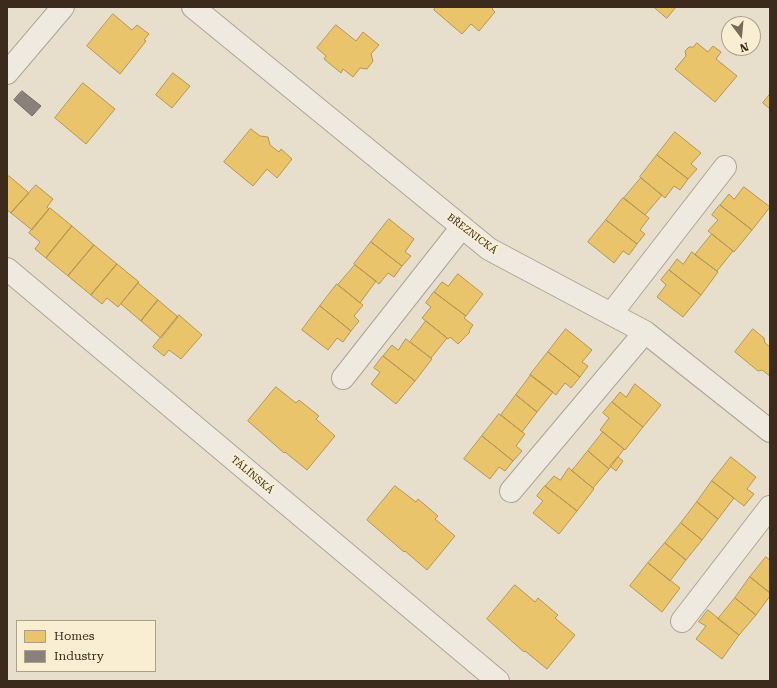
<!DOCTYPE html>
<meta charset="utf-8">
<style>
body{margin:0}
#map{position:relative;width:777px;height:688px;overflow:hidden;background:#e7dfcc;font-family:"Roboto Serif",serif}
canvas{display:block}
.frame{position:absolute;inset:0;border:8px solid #3c2b1c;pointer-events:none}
.legend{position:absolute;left:16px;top:620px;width:140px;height:52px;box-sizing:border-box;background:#f9eed1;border:1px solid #ada089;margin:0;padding:5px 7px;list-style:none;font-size:12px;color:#3c2b1c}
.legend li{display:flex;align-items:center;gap:8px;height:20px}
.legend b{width:20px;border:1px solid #ada089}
.north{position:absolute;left:721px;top:16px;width:40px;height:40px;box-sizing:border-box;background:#f9eed1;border:1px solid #ada089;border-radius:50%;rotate:164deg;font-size:11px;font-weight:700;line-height:16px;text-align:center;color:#3c2b1c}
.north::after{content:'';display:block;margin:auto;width:14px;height:18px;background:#786a5a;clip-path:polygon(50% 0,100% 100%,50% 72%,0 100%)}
</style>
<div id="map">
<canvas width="777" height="688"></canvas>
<div class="frame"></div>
<ul class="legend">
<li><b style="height:11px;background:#e9c46a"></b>Homes</li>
<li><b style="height:11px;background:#8a817c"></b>Industry</li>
</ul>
<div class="north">N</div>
</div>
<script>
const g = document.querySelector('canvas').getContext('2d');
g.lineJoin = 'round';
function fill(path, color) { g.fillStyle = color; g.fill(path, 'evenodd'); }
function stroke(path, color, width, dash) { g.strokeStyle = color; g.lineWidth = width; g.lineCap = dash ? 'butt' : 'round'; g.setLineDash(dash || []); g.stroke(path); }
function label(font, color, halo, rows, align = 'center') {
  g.font = font + ' "Roboto Serif",serif'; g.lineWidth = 4; g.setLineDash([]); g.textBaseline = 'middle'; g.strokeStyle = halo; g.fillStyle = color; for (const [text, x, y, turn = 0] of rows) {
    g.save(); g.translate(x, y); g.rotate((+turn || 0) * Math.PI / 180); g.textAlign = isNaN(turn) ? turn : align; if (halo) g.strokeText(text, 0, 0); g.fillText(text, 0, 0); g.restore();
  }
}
const homes = new Path2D(`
 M436 7H494L492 9 495 12 479 31 471 24 462 34 434 10Z
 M654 7H676L667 18Z
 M113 14 132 30 137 25 149 34 144 40 146 41 120 74 87 46Z
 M336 25 356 41 363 32 379 45 371 54 373 61 367 69 360 68 353 77 343 69 341 73 324 59 326 56 317 48Z
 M697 43 708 52 713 46 721 52 716 59 737 76 715 102 675 69 686 56 685 51 689 47H693Z
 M173 73 190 86 172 108 156 95Z
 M83 83 115 109 86 144 55 118Z
 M770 94V109L763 103Z
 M251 129 260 136 268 137 270 145 279 152 281 149 292 159 277 178 267 169 253 186 224 162Z
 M675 132 701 153 691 164 697 169 688 179 657 155Z
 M657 155 688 179 680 190 674 186 665 198 640 177Z
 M9 176 29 193 11 213 7 210V178Z
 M641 178 662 195 645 215 624 198Z
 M36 185 53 199 47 207 49 209 32 230 11 213Z
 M744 187 770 207 752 230 720 205 729 194 734 199Z
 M623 198 649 218 640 230 645 234 637 244 606 220Z
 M720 205 752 230 734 252 708 231 718 220 712 215Z
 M50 208 72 226 46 258 35 249 40 242 29 233Z
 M389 219 414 239 405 252 411 256 402 266 371 242Z
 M606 220 637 244 629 255 623 251 614 263 588 242Z
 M72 226 94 245 68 276 46 258Z
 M712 234 733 251 717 271 695 255Z
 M371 242 402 266 394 277 388 273 379 284 354 264Z
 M94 245 117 264 91 295 68 276Z
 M692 252 718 272 701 295 669 270 677 259 683 264Z
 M117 264 139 282 118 307 107 298 102 304 91 295Z
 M355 265 376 281 360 303 338 285Z
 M669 270 701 295 683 317 657 297 666 285 661 280Z
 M458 274 483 294 466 316 434 292 442 282 448 286Z
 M138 283 158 300 141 321 121 304Z
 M337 284 363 305 354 316 359 321 351 331 320 306Z
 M434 292 466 316 464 318 473 325 469 331 470 332 458 344 450 337 448 339 447 338 422 318 431 307 426 303Z
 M158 300 178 317 161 338 141 321Z
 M320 306 351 331 343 342 337 338 328 350 302 330Z
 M179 315 202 335 181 359 169 350 164 356 153 347Z
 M426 321 447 338 431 358 410 342Z
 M566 329 592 350 582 362 588 366 580 377 548 352Z
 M753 329 764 338 765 343 770 347V376L762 370 758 371 735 352Z
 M406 339 432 359 415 381 383 356 392 345 398 350Z
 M548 352 580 377 571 388 565 383 556 395 530 375Z
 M383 356 415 381 396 404 371 384 380 372 374 368Z
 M531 375 553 392 537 412 516 395Z
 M635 384 661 405 643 427 612 402 620 392 626 397Z
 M276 387 296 403 299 400 319 416 316 419 335 436 307 470 285 452 284 453 248 421Z
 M516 395 537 412 522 432 501 415Z
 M612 402 643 427 625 450 600 430 609 418 603 413Z
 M499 414 525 434 516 446 522 451 513 461 482 436Z
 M603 432 624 449 609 469 588 451Z
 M482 436 513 461 505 471 499 467 490 479 464 459Z
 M588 451 609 469 593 488 572 471Z
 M618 457 623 461 616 471 610 466Z
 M731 457 756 477 747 489 754 494 744 506 712 481Z
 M569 468 594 489 577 511 545 486 554 476 560 480Z
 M712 481 734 498 718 519 697 502Z
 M395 486 416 502 418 499 438 516 435 519 455 536 427 570 405 551 404 552 367 520Z
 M545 486 577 511 559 534 533 513 543 501 537 496Z
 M697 502 718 519 702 540 681 523Z
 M681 523 702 540 686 560 665 543Z
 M665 543 686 560 670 581 648 563Z
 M766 557 770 560V593L750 577Z
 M648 563 680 588 662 612 630 586Z
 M750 577 770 593V596L756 615 735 598Z
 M515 585 535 602 538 598 558 615 555 618 575 635 547 669 525 651 524 652 487 619Z
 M735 598 756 615 739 635 718 619Z
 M708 610 739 635 722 659 696 639 706 626 699 622Z`);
const industry = new Path2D(`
 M22 91 41 106 32 116 14 100Z`);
const minor = new Path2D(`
 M193 7 489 249 645 332 770 431
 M7 73 63 7
 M7 269 498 681
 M611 314 725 167
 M343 378 462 227
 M511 491 645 332
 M682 621 770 507`);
const streetNames = [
 ["BŘEZNICKÁ",472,234,37],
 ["TÁLÍNSKÁ",252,475,40]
];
fill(homes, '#e9c46a');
stroke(homes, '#b59653', 1);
fill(industry, '#8a817c');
stroke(industry, '#73675f', 1);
stroke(minor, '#aca496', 24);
stroke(minor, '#efeadf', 22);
label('10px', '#3c2b1c', '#f9eed1', streetNames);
</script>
